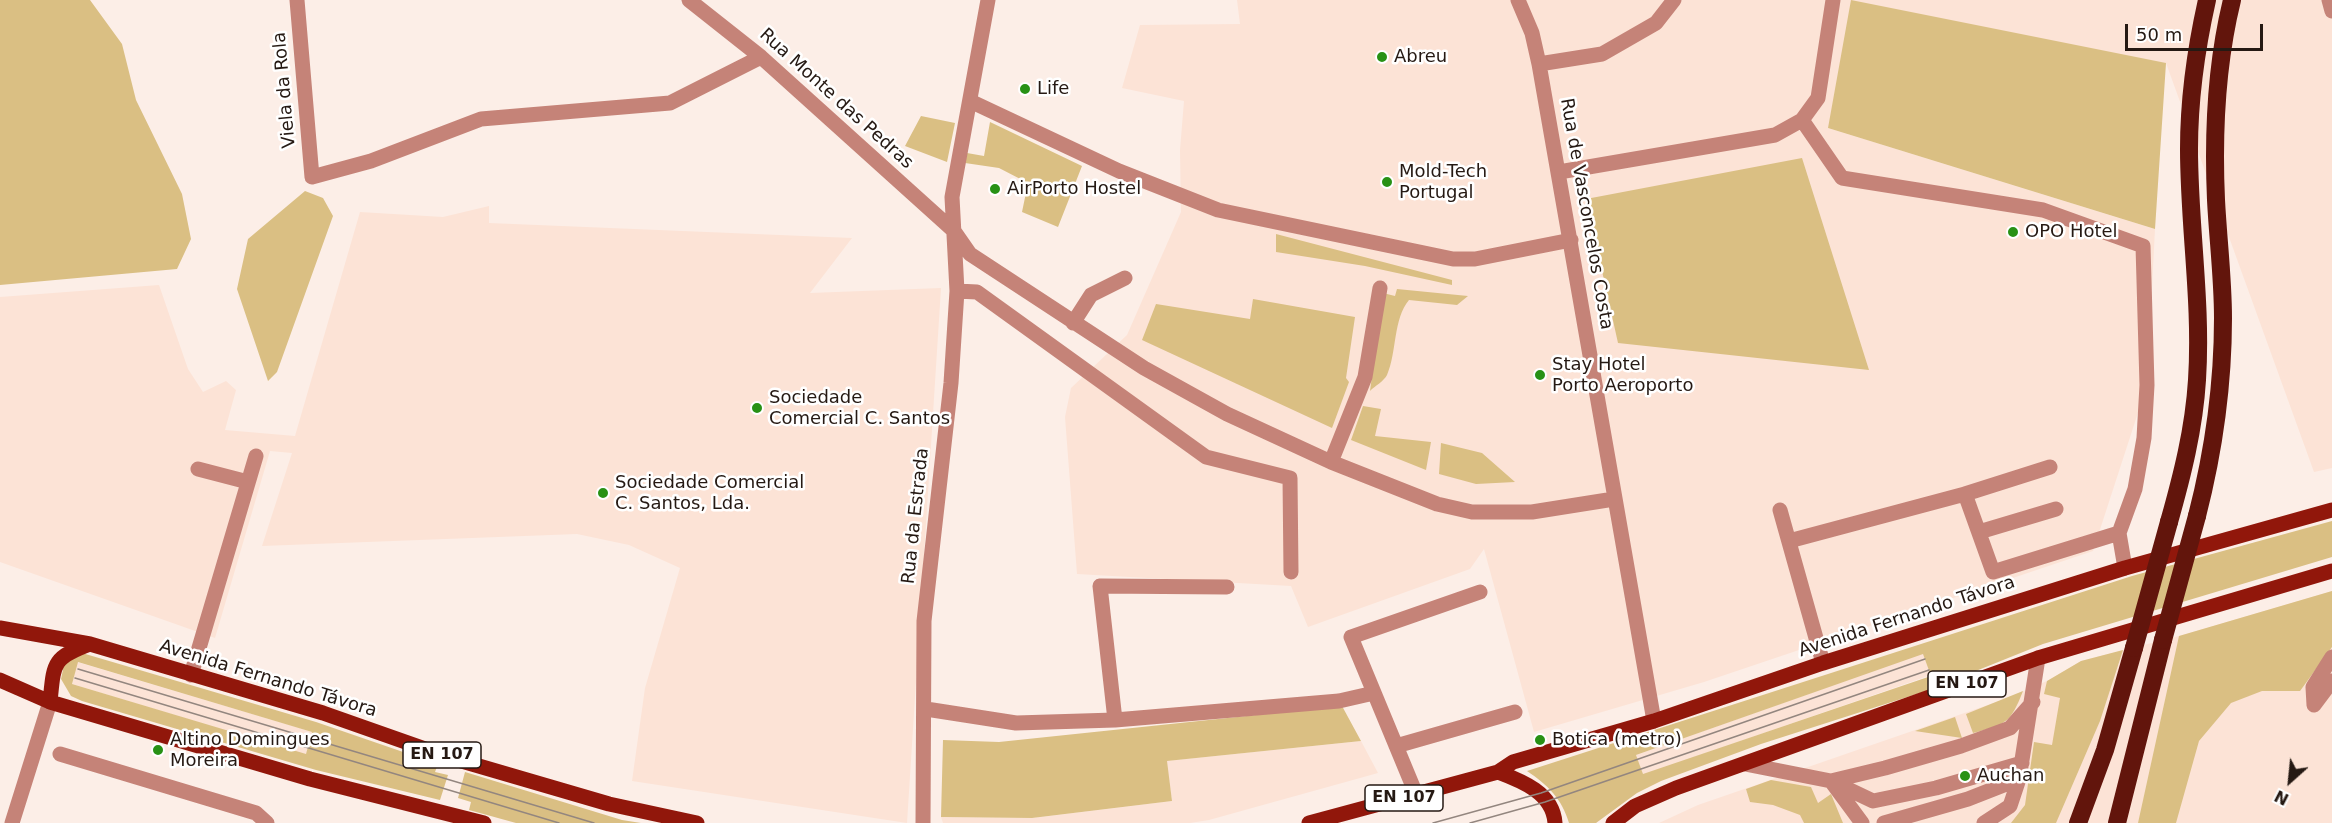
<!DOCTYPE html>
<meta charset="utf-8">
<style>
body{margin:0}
#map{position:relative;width:2332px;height:823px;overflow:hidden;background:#fceee7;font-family:"DejaVu Sans",sans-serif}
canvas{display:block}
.north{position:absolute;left:2260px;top:751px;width:60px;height:60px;-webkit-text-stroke:4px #fff;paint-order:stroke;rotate:207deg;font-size:16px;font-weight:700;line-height:24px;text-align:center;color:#251913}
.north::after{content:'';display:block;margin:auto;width:21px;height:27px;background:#251913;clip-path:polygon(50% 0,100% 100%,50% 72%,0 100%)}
.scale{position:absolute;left:2125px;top:24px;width:138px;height:27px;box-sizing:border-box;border:3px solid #251913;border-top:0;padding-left:8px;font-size:18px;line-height:21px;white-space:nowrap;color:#251913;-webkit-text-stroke:4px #fff;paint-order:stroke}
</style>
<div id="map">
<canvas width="2332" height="823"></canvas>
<div class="north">N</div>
<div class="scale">50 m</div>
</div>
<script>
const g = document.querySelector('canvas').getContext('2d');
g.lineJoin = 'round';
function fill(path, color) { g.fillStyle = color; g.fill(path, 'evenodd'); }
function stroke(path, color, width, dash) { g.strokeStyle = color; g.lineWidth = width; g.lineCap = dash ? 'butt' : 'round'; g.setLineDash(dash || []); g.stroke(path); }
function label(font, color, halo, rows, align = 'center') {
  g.font = font + ' "DejaVu Sans",sans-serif'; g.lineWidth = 5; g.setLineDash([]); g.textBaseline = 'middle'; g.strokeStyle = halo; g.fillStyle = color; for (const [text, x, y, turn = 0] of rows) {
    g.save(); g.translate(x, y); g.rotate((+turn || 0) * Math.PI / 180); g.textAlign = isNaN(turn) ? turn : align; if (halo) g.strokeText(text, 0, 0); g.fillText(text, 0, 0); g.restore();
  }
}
const built = new Path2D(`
 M1237 0H2332V468L2314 472 2166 63 1828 128 2155 229 2147 385 2093 551 1704 682 1534 732 1484 549 1470 569 1308 627 1291 586 1077 574 1065 417 1071 388 1127 335 1181 212 1180 150 1184 101 1122 88 1140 25 1240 24Z
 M489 206V223L852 238 810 293 941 288 907 823 632 781 645 688 680 568 629 545 577 534 262 546 292 453 270 451 215 638 0 562V297L159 285 188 369 203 392 226 381 236 390 225 430 295 436 360 212 443 217Z
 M2332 591V823H1659L1698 805 2005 699 2047 681 2081 661 2179 636Z
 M1923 653 1931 675 1643 775 1636 755Z
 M77 662 313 732 306 755 72 684Z
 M1361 741 1378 773 1209 820 1190 823H943L941 817 1032 818 1172 801 1166 761Z`);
const green = new Path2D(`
 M0 0H90L122 44 136 100 182 194 191 239 177 269 0 285Z
 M1851 0 2166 63 2155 229 1828 128Z
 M921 116 955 123 947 162 905 146Z
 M990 122 1082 166 1058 227 1022 212 1028 183 999 168 965 163 967 153 984 156Z
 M1802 158 1869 370 1618 343 1586 199Z
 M305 191 323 198 333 216 277 372 268 381 237 289 248 239Z
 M1276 234 1452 280V285L1365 266 1276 252Z
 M1397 289 1468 296 1457 305 1409 300C1393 319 1397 352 1387 375 1384 381 1375 386 1370 391L1383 293 1395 296Z
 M1253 299 1355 317 1346 378 1349 382 1332 428 1142 340 1156 304 1250 319Z
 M1363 406 1381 409 1375 436 1431 442 1426 470 1351 440Z
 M1441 443 1482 453 1515 482 1476 484 1439 474Z
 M2332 521V557L2043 644 1926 691 1761 744 1661 781 1637 793 1596 823H1569C1562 799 1548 785 1527 771L2132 576ZM1923 654 1931 676 1643 774 1636 755Z
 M2332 591V647L2300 691H2262L2231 703 2199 741 2176 823H2138L2179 636Z
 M2123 650 2100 721 2056 823H2011L2025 805 2034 742 2052 745 2060 698 2044 694 2047 681 2081 661Z
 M82 653 316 722 438 764 435 772 448 775 440 800 316 770 82 701 71 696 61 679 64 665ZM78 662 312 732 306 754 72 684Z
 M2023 691C2010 724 2006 724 1973 733L1966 714Z
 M1342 706 1361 741 1167 761 1172 801 1032 818 941 817 943 740 999 742Z
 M1955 717 1962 738 1915 731Z
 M465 772 622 820 641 823H516L469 810 471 802 458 798Z
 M1771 780 1811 787 1818 803 1831 794 1843 823H1804L1800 815 1773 805 1750 802 1746 789Z`);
const minor = new Path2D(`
 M297 0 312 177 371 161 481 119 670 103 761 57
 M689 0 761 57 954 231 970 254 1144 368 1227 414 1331 462 1437 504 1472 512H1532L1614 499
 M1518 0 1532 33 1539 64 1654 721
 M2329 0 2332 11
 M1539 64 1602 54 1656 23 1674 0
 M970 101 1119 171 1218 210 1453 259H1475L1571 240
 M1802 120 1842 178 2043 210 2143 246 2147 385 2144 438 2135 489 2119 533 2125 568
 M1559 172 1775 135 1802 120 1818 98 1833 0
 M957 291 977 292 1206 457 1290 478 1291 572
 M1073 323 1091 295 1125 278
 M1331 462 1365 377 1380 288
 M2050 467 1965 494 1993 572 2119 533
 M198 469 248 482
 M1780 510 1823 663
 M1979 532 2056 509
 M1789 541 1965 494
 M191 675 256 456
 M2314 705 2313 687 2332 657
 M2314 705 2332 681
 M926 709 1016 723 1115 720 1339 701 1374 693
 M1115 720 1100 586 1227 587
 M1396 746 1515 712
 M60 754 256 813 267 823
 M1745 764 1831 781 1873 801 1936 788 2022 763
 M1416 794 1351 637 1480 592
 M12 823 50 702
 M923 823 924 621 951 383 957 291 952 197 988 0
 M1862 823 1831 781 1885 768 1961 746 2010 728 2033 702
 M1884 823 1968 799 2019 779 2038 658
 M1984 823 2010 806 2019 779`);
const major = new Path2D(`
 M0 628 90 644 323 713 448 757 609 804 697 823
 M0 680 50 702 310 779 484 823
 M50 702C54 663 52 658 90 644
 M1498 772C1522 781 1553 793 1555 823
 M1309 823 1498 772 1513 762 1654 721 1823 663 2125 568 2332 510
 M1613 823 1635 806 1676 788 2038 658 2332 571`);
const highway = new Path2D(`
 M2197 516C2214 450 2223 386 2223 318 2223 279 2218 239 2216 200 2213 133 2216 65 2232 0
 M2169 522C2182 476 2194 429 2197 380 2202 303 2189 226 2189 149 2189 99 2196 49 2207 0
 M2078 823 2105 750 2134 648
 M2117 823 2163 640`);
const tram = new Path2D(`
 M78 669 594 823
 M75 678 559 823
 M1433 823 1541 793 1925 659
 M1470 823 1545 802 1929 670`);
const highwayBridge = new Path2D(`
 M2163 640 2197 516
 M2134 648 2169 522`);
const markers = [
 [1382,57,6,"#289115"],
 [1025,89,6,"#289115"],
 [1387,182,6,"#289115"],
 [995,189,6,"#289115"],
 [2013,232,6,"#289115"],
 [1540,375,6,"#289115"],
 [757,408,6,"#289115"],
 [603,493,6,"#289115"],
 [1540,740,6,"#289115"],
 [158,750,6,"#289115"],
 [1965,776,6,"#289115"]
];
const shields = [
 [1967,684,78],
 [442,755,78],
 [1404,798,78]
];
const shieldNames = [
 ["EN 107",1967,684],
 ["EN 107",442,755],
 ["EN 107",1404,798]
];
const poiNames = [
 ["Abreu",1394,57],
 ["Life",1037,89],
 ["Mold-Tech",1399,172],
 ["Portugal",1399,193],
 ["AirPorto Hostel",1007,189],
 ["OPO Hotel",2025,232],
 ["Stay Hotel",1552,365],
 ["Porto Aeroporto",1552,386],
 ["Sociedade",769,398],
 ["Comercial C. Santos",769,419],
 ["Sociedade Comercial",615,483],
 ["C. Santos, Lda.",615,504],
 ["Altino Domingues",170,740],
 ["Moreira",170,761],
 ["Botica (metro)",1552,740],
 ["Auchan",1977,776]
];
const streetNames = [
 ["Viela da Rola",285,90,-95],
 ["Rua Monte das Pedras",836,99,42],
 ["Rua de Vasconcelos Costa",1586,214,80],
 ["Rua da Estrada",916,516,-84],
 ["Avenida Fernando Távora",1907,617,-18],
 ["Avenida Fernando Távora",268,679,17]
];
fill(built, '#fce3d6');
fill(green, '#dabf83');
stroke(minor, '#c58378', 15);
stroke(major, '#91170b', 15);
stroke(highway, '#62150c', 18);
stroke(tram, '#93867f', 1.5);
stroke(highwayBridge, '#62150c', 18);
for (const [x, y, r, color] of markers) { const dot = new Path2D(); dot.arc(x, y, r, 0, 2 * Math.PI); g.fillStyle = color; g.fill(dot); stroke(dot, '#fff', 2); }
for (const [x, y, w] of shields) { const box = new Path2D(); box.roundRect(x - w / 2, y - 13, w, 26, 4.5); g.fillStyle = '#fff'; g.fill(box); stroke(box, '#251913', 1.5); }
label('bold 16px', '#251913', null, shieldNames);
label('18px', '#251913', '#fff', poiNames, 'left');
label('18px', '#251913', '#fff', streetNames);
</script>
